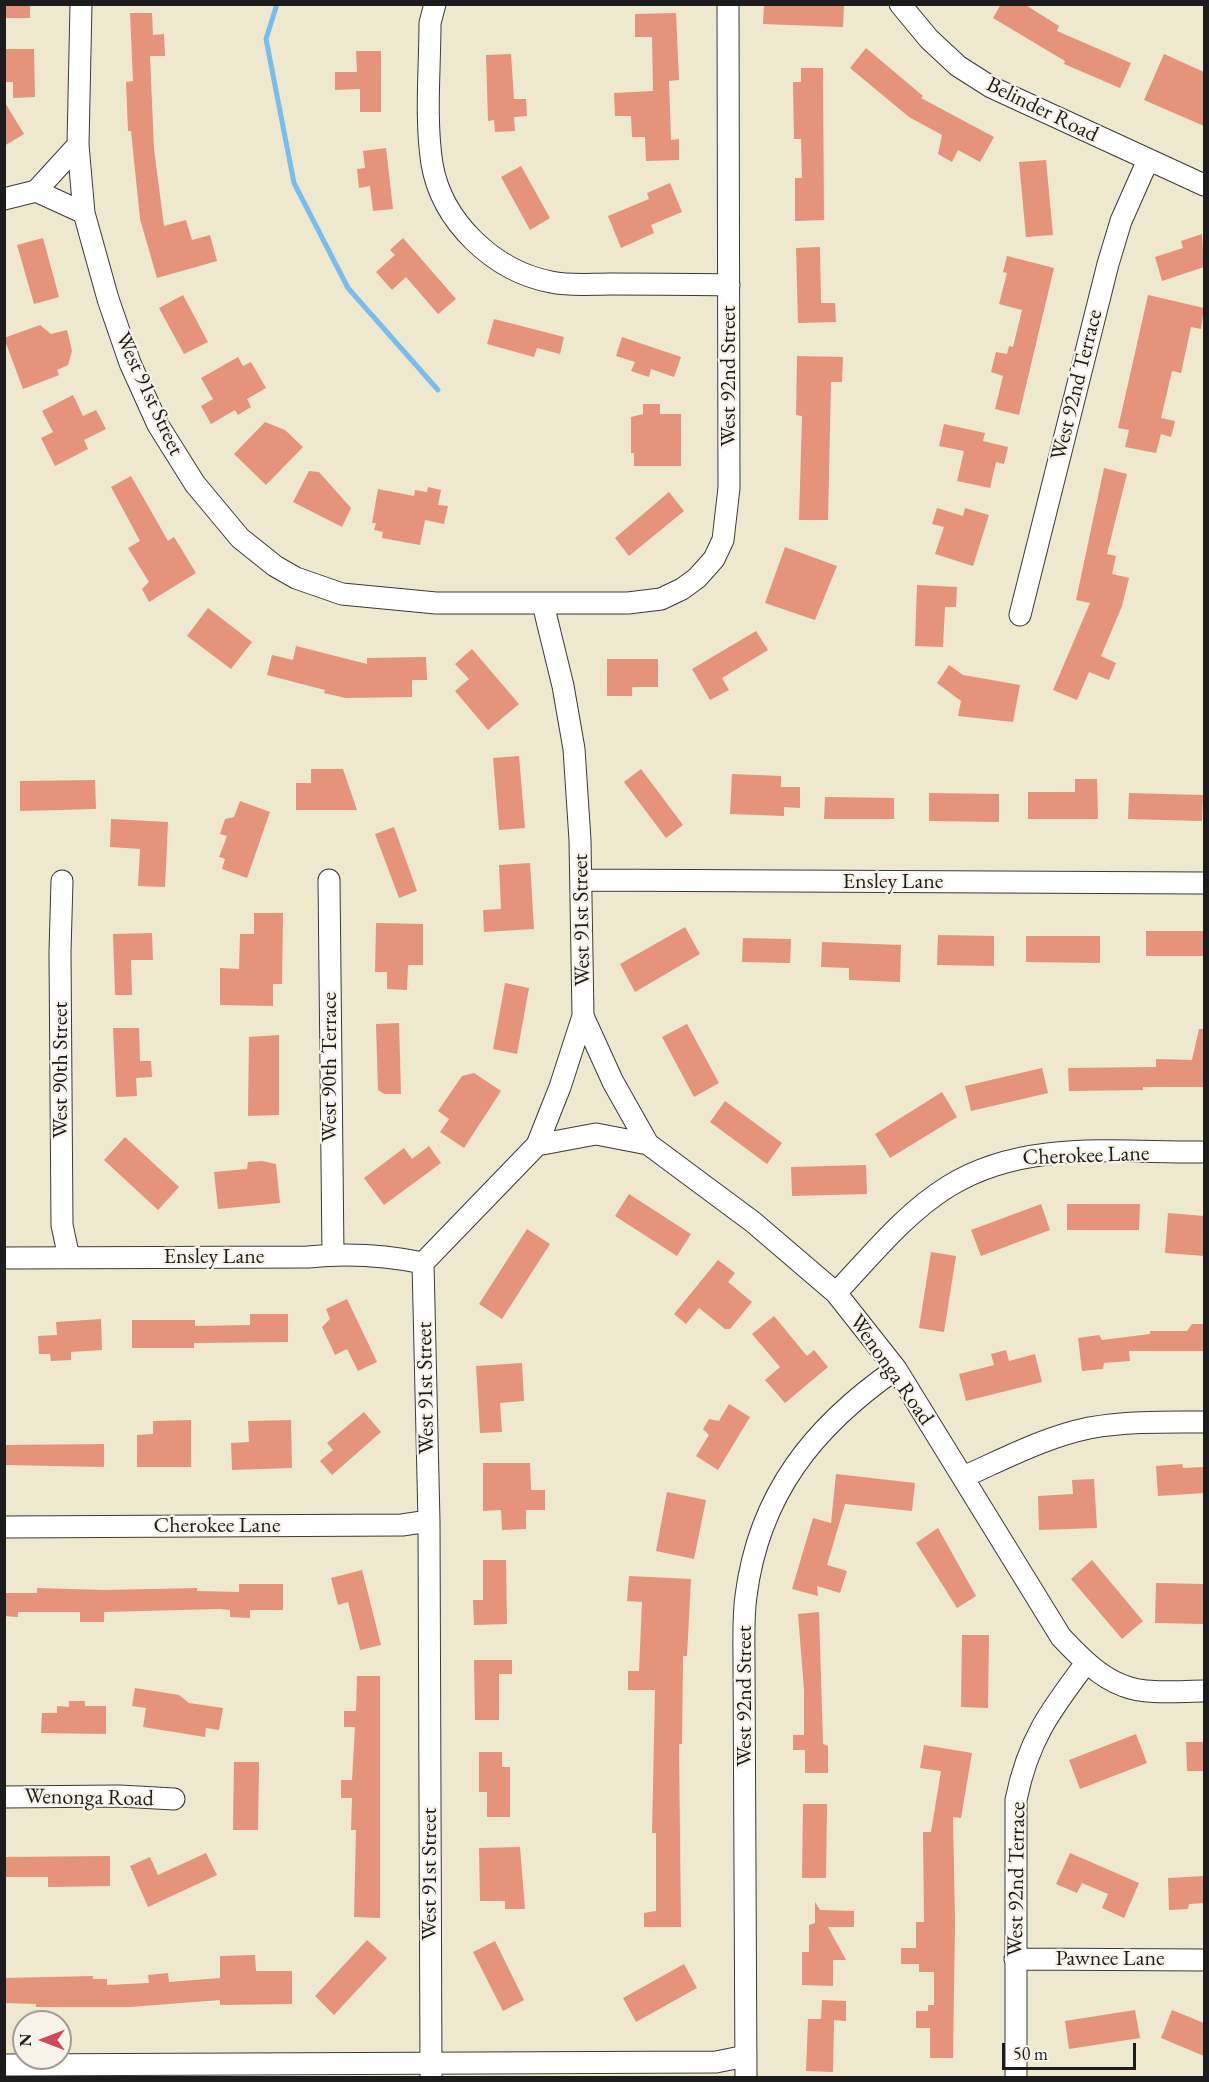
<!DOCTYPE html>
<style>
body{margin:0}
#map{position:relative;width:1209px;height:2082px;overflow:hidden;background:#eee8cf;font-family:"EB Garamond",serif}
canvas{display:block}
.frame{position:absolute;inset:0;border:6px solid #1c1c1c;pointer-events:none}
.north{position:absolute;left:12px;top:2010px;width:60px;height:60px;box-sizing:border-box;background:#f7f3e8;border:2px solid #9f9d96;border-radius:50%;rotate:270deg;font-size:16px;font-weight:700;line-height:24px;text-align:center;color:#1c1c1c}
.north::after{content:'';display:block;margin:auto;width:21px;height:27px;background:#d1495b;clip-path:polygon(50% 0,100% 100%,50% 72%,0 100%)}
.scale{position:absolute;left:1002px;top:2043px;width:134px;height:27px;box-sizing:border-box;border:3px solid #1c1c1c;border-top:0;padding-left:8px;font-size:18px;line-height:21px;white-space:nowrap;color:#1c1c1c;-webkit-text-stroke:4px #f7f3e8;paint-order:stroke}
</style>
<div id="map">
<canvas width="1209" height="2082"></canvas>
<div class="frame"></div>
<div class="north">N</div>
<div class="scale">50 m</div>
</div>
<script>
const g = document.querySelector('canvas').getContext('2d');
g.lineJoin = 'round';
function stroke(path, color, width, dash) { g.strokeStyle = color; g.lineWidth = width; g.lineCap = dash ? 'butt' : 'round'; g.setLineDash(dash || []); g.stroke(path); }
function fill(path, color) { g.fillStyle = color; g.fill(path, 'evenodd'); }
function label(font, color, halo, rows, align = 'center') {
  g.font = font + ' "EB Garamond",serif'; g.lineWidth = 4.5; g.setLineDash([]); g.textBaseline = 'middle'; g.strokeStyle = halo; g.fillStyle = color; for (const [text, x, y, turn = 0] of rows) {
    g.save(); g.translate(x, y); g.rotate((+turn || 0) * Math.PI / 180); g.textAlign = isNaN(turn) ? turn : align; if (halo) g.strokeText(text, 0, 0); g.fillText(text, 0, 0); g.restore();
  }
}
const stream = new Path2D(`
 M277 4 266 39 294 183 348 288 438 390`);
const building = new Path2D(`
 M4 4H30V18H4Z
 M764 4H844L843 27 763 24Z
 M1001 4H1024L1059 26 1057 31 1131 63 1120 88 1064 64 1065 61 993 18Z
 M130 13H152L153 35 164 34 165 56H150L154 149 164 226 186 220 192 240 210 235 217 261 157 278 140 219 131 131H128L126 82 133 81Z
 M676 13 679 80 669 81 671 140 679 139V160L646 161 645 137H632L631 116H615L614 93 653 91 652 37H635V14Z
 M866 48 923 96 921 98 994 137 980 162 958 150 952 162 938 154 942 135 909 117 850 68Z
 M4 49H34L35 97 13 98V82H5Z
 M356 51H381V112H360V89L335 90V72H357Z
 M511 54 514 99H526L527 116 514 117 515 131 495 132 494 120 488 121 486 55Z
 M1164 54 1204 72V126L1144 100Z
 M801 68H823L824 220 795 221V178H802L801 139H794L793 82H801Z
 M4 101 24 134 4 146Z
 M386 148 393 209 373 211 370 186 359 188 357 169 365 168 363 151Z
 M1046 160 1053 235 1026 237 1019 162Z
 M521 166 550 218 530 230 501 177Z
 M670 183 682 212 651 225 654 233 621 248 608 216 649 199 647 193Z
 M1202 234 1204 267 1162 281 1155 257 1183 248 1181 241Z
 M43 238 59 297 34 304 17 245Z
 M403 238 456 299 438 314 406 277 392 290 376 272 395 255 390 250Z
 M820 247 821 303H835L836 322 798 323 796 248Z
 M1007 256 1054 268 1019 415 995 409 1003 376 991 372 996 352 1007 354 1009 346 1013 347 1022 310 999 304 1007 273 1003 272Z
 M183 295 208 342 184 354 159 308Z
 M1148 295 1204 308 1201 329 1191 327 1181 373 1172 371 1161 418 1175 421 1171 437 1161 434 1156 453 1125 447 1129 430 1118 428Z
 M494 319 564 337 560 354 537 348 534 357 487 344Z
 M40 325 51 334 67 330 72 351 68 365 57 370 59 375 23 389 4 338Z
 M622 337 681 357 674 377 651 369 649 377 631 371 635 362 616 356Z
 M797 356 843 357 842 382H831L828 520H799L802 416 796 415Z
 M238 357 243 366 251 362 266 388 247 399 251 407 238 415 235 410 211 424 201 406 213 399 201 378Z
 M73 395 83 416 96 410 106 429 84 440 88 449 55 466 41 438 53 432 42 411Z
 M643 404H660V414H681V466H634V453H631V417L643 414Z
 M265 422 285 430 303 447 266 485 234 454Z
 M944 424 985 433 983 441 1008 447 1004 464 996 462 990 488 957 481 964 451 939 446Z
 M1104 468 1127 474 1107 554 1116 556 1112 574 1129 578 1122 606 1101 656 1116 663 1109 680 1089 672 1077 700 1053 690 1090 603 1076 600Z
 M309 471 319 472 351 508 342 527 293 502Z
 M131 476 168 541 174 537 196 573 149 602 142 589 149 582 128 548 140 541 111 487Z
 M428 487 441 490 438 505 448 506 444 524 425 520 420 545 382 538 383 532 374 530 376 523H372L378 489 414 496 415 490 427 492Z
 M669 492 684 511 629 556 615 538Z
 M937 508 963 516 965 508 989 515 973 566 935 554 944 527 932 524Z
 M785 547 837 566 815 620 765 603Z
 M917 585 957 587 956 607H945L943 647 915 646Z
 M208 608 252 642 231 669 187 636Z
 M756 631 768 650 722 678 729 690 710 700 692 669Z
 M296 646 367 664V658L426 657 427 680H412V697L346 698 324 693 325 690 267 675 272 655 293 660Z
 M472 649 519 704 488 730 455 691 469 679 455 664Z
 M607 659H658V687H632V696H607Z
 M949 665 963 675 1020 685 1013 722 958 716 961 701 937 683Z
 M519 756 525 828 499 830 493 758Z
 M311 769H343L357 810H296V783H311Z
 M641 769 683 825 666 838 624 782Z
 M732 774 781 776V787H800V808L784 807V816L730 814Z
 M1075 779H1097L1098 819H1028V792H1075Z
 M95 780 96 809 20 811V781Z
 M929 793 999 794V822L929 821Z
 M1129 793 1203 795 1202 821 1128 819Z
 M825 797 894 798V819H824Z
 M240 801 270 812 247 878 222 869 225 859 219 857 227 836 220 834 225 819 234 817Z
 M111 819 168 822 165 887 138 886 140 849 110 847Z
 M394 827 417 891 399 898 375 834Z
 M530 863 534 929 484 932 483 910 501 909 499 865Z
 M254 913H283L282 984H273V1006L220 1005V968L239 969 240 934H254Z
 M376 923 423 924V965H408L407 990 387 989V972H375Z
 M685 927 700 954 635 992 620 964Z
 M1146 931H1204V956H1146Z
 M152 933 153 960H131L132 995H115L113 934Z
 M938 935 994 936V966L937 965Z
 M1026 936H1100V963L1026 962Z
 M743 938 791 939 790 963 742 962Z
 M822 942 901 945 900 982 849 980V968L821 967Z
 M505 983 529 988 517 1054 493 1049Z
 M399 1023 401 1094H384L378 1090 376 1024Z
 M687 1024 719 1083 694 1097 662 1037Z
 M113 1028H139L140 1061H151L152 1077 136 1078 137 1096 116 1097Z
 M1199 1029H1204V1087H1143V1090L1069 1091 1068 1068 1156 1067V1059L1192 1060Z
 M279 1035V1115L248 1116 249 1037Z
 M1042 1068 1048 1093 971 1111 965 1086Z
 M474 1073 501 1091 464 1148 440 1132 449 1119 438 1111 462 1076Z
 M942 1092 957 1117 890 1158 875 1134Z
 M725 1101 782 1143 767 1164 710 1122Z
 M125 1137 179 1187 158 1210 104 1160Z
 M429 1146 441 1163 384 1205 364 1178 404 1148 412 1159Z
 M262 1161 276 1164 280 1203 218 1209 214 1172 247 1169 248 1162Z
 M866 1165 867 1194 792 1196 791 1167Z
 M629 1194 691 1234 677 1256 615 1216Z
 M1041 1204 1050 1230 981 1256 971 1230Z
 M1067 1204H1140L1139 1230H1067Z
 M1168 1213 1204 1216V1256L1165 1253Z
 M527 1229 550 1244 502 1319 479 1304Z
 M931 1252 956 1256 944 1332 919 1328Z
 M718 1260 735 1273 728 1282 752 1302 730 1329H725L699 1308 686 1324 674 1314Z
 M347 1299 377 1362 358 1371 347 1349 335 1355 322 1327 330 1319 326 1309Z
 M250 1314H288V1342L194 1343V1348H132V1320H195V1326L250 1325Z
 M774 1316 807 1356 814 1350 828 1367 785 1403 765 1380 780 1367 752 1334Z
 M101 1319 102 1350 71 1352V1360L51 1361 50 1354H39L38 1336 57 1335 56 1322Z
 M1192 1324H1204V1351H1129L1130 1361 1104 1363 1103 1369 1082 1371 1078 1338 1099 1335 1102 1340 1150 1334V1331H1187Z
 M1006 1350 1009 1361 1035 1354 1042 1382 966 1401 959 1374 994 1365 991 1354Z
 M522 1363 524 1401 500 1403 502 1432 480 1433 476 1366Z
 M729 1404 750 1417 718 1470 696 1456 709 1435 703 1429 709 1419 719 1421Z
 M364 1412 381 1432 332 1475 320 1461 333 1450 327 1443Z
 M191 1420V1467H137V1435L153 1434V1421Z
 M291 1420 292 1468 232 1470 231 1443 249 1442 248 1421Z
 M104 1444V1467L4 1465V1445Z
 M483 1463H530L531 1490H545V1510H526V1529L502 1530 501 1510 483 1511Z
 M1182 1464 1183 1468 1204 1467V1493L1158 1496 1156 1466Z
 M836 1474 915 1483 912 1511 845 1504 827 1565 847 1571 840 1593 817 1586 818 1596 792 1589 813 1518 831 1523Z
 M1094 1479 1097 1528 1039 1530 1038 1496 1073 1494 1072 1480Z
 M667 1492 706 1500 694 1559 656 1551Z
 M938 1528 976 1596 957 1608 916 1543Z
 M483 1560H506L507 1624 474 1625 473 1600H483Z
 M1092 1560 1143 1621 1122 1639 1071 1579Z
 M362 1570 381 1645 360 1650 348 1602 338 1605 331 1578Z
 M629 1576 691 1579 687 1656H683L682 1744H679L681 1927H644V1913L656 1911V1833H652L655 1690H628V1671H639L642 1602 627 1601Z
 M1156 1583 1204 1584V1624L1155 1623Z
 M239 1584H283V1610H250V1618L230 1617V1610L220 1609 104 1612V1622H80V1612H18V1617L4 1616V1593H37V1588L104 1590 197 1588V1591L239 1592Z
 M819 1612 823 1744 828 1746V1773H805V1750H793V1735H804V1690L798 1614Z
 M962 1635H989L988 1708 961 1707Z
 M474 1660H512V1674H499V1720H475Z
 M357 1676H380V1918L354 1917 356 1830H351L352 1798H341V1780H352L355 1727H344V1711H356Z
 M135 1688 179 1695 189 1703 223 1708 219 1730 206 1728 205 1737 143 1727 146 1708 132 1706Z
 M69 1701H85V1706H106V1734L41 1733 42 1713H57V1706L69 1707Z
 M1136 1734 1147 1763 1080 1789 1069 1760Z
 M1186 1742H1204V1771H1187Z
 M924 1745 972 1753 961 1818 953 1817 955 1922 953 2058H930V2028H916V2011H928V2005H934V1972H919V1964H901V1948H916V1922H924L923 1832H931L941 1771 920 1768Z
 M479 1752H502V1767H510V1817H487V1792H479Z
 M234 1762H259L258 1830H233Z
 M803 1804H827L826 1878H802Z
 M520 1847 525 1909H505V1901H480L479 1848Z
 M206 1853 217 1875 148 1907 130 1866 150 1857 158 1875Z
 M1070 1853 1139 1883 1124 1918 1102 1908 1108 1894 1082 1883 1077 1893 1056 1884Z
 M110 1856V1886L48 1887V1877H4V1857Z
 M1204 1876V1903L1189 1904 1188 1909 1169 1910 1168 1878Z
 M815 1902 820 1910 854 1911V1927H828L846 1960H833V1986L802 1985V1952H809V1925L815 1923Z
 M367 1940 387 1958 334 2015 315 1996Z
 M495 1941 524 2000 503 2011 473 1952Z
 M255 1955 256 1971H292V2004L220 2005V2000L130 2007H36V2004L4 2003V1978L93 1976V1979H107V1985L149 1983 148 1975 168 1973 169 1982 220 1978V1956Z
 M684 1964 697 1988 636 2022 623 1998Z
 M822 2000 846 2001V2021L834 2020 833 2072 806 2071 808 2019H821Z
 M1135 2010 1140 2038 1069 2049 1065 2021Z
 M1172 2010 1204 2023V2056L1161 2038Z`);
const minor = new Path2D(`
 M81 4 78 145 84 213 108 299 130 363 158 425 195 484 240 538 275 566 296 578 342 594 436 603H628L661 599 682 589 697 578 714 559 723 540 729 488 728 4
 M435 4 430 23C430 69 425 118 432 164 442 222 494 271 551 282 570 286 591 284 610 284 650 284 689 284 729 285
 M900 4 929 39 958 66 991 87 1204 185
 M36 191 78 145
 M4 199 36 191 84 213
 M1020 615 1108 264 1121 221 1148 160
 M329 880 333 1254
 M581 880 1204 883
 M62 881 60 952 62 1225 69 1258
 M583 1016 613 1082 648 1144 753 1222 836 1293 896 1369 1061 1637C1079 1656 1099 1677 1124 1686 1147 1695 1180 1691 1204 1691
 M537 1145 596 1134 648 1144
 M4 1258 308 1257C346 1253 385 1255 423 1263
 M836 1293C871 1256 905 1213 949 1186 1025 1139 1119 1153 1204 1152
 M963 1477C1004 1459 1045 1437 1089 1428 1127 1421 1166 1422 1204 1422
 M4 1527 402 1525 429 1521
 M4 1797 119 1796 174 1799
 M1015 1959 1204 1960
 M4 2065 716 2062 746 2056
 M431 2078 429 1521 423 1263 537 1145 560 1087 583 1016 580 840 574 749 563 686 543 604
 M746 2078 744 1660C744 1639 743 1617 746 1596 759 1494 814 1426 896 1369
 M1016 2078V1800C1028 1740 1050 1711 1086 1663`);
const streetNames = [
 ["Belinder Road",1042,110,26],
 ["West 92nd Street",729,376,-90],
 ["West 92nd Terrace",1077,385,-76],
 ["West 91st Street",149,394,65],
 ["Ensley Lane",893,882],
 ["West 91st Street",582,920,-91],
 ["West 90th Terrace",330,1067,-90],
 ["West 90th Street",61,1070,-90],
 ["Cherokee Lane",1086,1156,-2],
 ["Ensley Lane",214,1257],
 ["Wenonga Road",891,1370,55],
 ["West 91st Street",426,1388,-91],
 ["Cherokee Lane",217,1526],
 ["West 92nd Street",745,1696,-90],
 ["Wenonga Road",89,1798,1],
 ["West 91st Street",430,1874,-90],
 ["West 92nd Terrace",1017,1879,-89],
 ["Pawnee Lane",1110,1959]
];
stroke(stream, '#79bdef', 5);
fill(building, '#e5937b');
stroke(minor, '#3c3b37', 23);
stroke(minor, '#fff', 21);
label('22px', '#1c1c1c', '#f7f3e8', streetNames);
</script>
